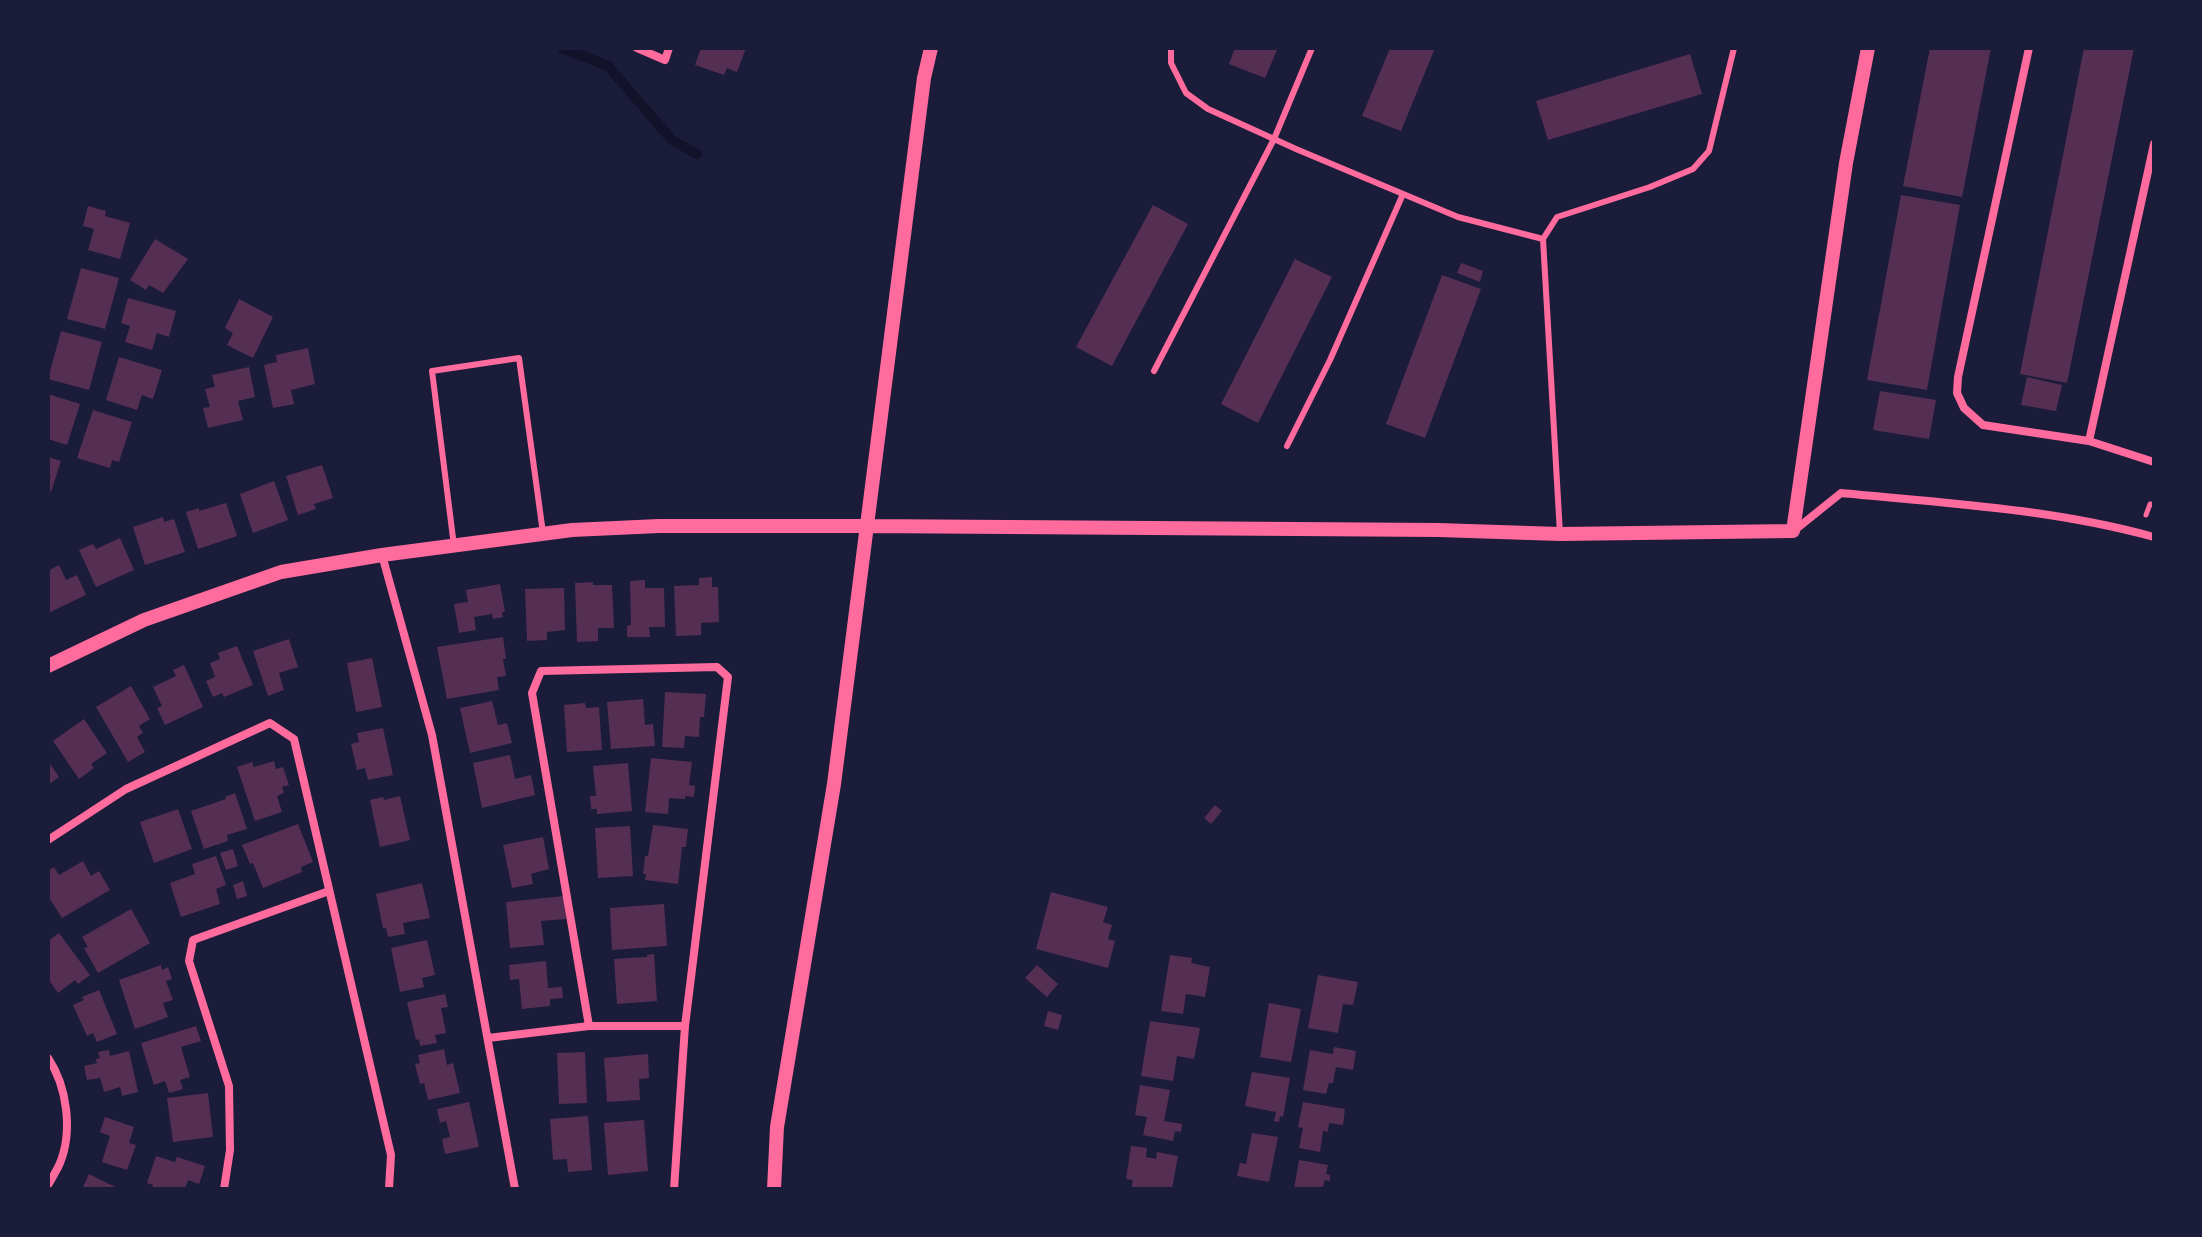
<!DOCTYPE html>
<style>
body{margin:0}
#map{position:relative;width:2202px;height:1237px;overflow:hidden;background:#1b1b3a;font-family:"Noto Sans",sans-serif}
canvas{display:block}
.frame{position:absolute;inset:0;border:50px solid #1b1b3a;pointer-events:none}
</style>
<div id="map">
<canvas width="2202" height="1237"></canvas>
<div class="frame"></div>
</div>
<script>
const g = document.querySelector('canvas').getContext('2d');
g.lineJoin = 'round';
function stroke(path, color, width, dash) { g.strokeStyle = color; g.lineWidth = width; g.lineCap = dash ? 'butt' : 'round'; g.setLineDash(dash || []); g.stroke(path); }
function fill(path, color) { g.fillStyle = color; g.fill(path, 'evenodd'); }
const stream = new Path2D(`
 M562 48 608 66 672 140 697 154`);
const building = new Path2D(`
 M701 48H746L737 72 727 68 724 75 695 65Z
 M1235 48H1278L1265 78 1229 64Z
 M1390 48H1435L1401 131 1362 116Z
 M1930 48H1991L1962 197 1903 186Z
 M2084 48H2134L2067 383 2020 374Z
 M1690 54 1702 94 1548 140 1536 101Z
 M1901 195 1960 205 1927 390 1867 380Z
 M1153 205 1188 224 1112 366 1076 347Z
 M88 206 106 211 105 216 130 223 120 259 88 250 94 229 83 226Z
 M155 239 188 259 163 293 149 285 146 290 130 280Z
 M1295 259 1332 277 1258 423 1221 404Z
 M1461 263 1483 271 1480 282 1457 273Z
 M81 268 119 278 105 329 67 319Z
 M1442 275 1481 289 1425 438 1386 424Z
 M128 298 176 311 169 337 157 333 152 350 125 342 130 326 121 323Z
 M239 299 273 317 253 358 227 345 233 333 225 328Z
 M61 331 102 342 89 390 48 379Z
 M308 348 315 384 291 390 294 404 273 408 264 365 277 362 276 355Z
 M119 357 162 370 153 399 142 395 137 410 106 400Z
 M249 367 255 397 238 401 243 420 208 428 203 408 210 407 205 389 215 387 212 375Z
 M2027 377 2062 385 2056 411 2021 405Z
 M1880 391 1936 400 1929 439 1873 430Z
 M48 394 80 404 67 445 48 439Z
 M93 410 132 422 119 462 112 460 110 468 77 458Z
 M48 457 61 461 51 492 48 491Z
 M322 465 333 498 314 504 316 509 298 515 286 476Z
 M274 481 288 520 253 533 240 494Z
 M226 503 237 536 198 549 186 512 199 508V511Z
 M163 517 164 522 174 519 185 552 145 565 133 527Z
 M120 538 134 570 96 587 79 550 93 544 96 549Z
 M59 565 66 580 77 575 86 595 48 613V571Z
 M712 577V587H718L719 622 701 623V635L676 636 674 586 699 585V578Z
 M645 580V588H664L665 627H649L650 637H627V626L631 625 630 581Z
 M593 582V585H612L614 628H598V641L577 642 575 583Z
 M500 584 505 612H502L503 617 493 619 492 614 474 617 476 630 459 633 454 604 468 602 466 590Z
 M564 588 565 630 547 632V640L527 641 525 589Z
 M503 637 506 659H503L506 676 497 677 499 690 447 699 437 647Z
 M289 639 298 667 279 673 284 690 268 696 253 651Z
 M237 646 253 685 224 697 222 693 213 697 206 681 215 677 210 663 220 659 218 653Z
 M372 658 382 707 356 712 347 663Z
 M184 665 203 707 165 725 157 708 162 706 153 687 176 676 173 670Z
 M131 686 150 719 139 726 143 733 137 737 145 752 128 762 96 707Z
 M665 692 706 694 704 717H700L699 737 685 736 684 748 662 747Z
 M643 699 645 725 653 724 655 746 611 749 607 702Z
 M492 701 498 725 507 723 512 743 470 753 460 708Z
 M585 703 586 708 599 707 602 750 567 752 564 705Z
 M84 719 107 753 91 764 94 768 79 779 53 741Z
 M383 728 393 775 368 780 365 768 357 770 351 744 359 742 357 733Z
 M510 755 515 779 531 775 535 795 482 808 473 763Z
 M651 758 692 762 689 785 695 786 694 797 685 796V799L669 798 668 814 645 812Z
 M48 761 59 777 48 785Z
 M274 761 276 769 283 767 289 785 282 787 284 793 277 796 282 812 255 821 237 767 252 762 254 767Z
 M628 763 632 811 597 814V809H591L590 796H596L593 766Z
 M235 793 247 829 227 835 228 841 204 849 191 811 226 799 225 797Z
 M400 796 410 840 380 847 370 800 383 797 384 800Z
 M1215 805 1222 811 1211 824 1204 818Z
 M178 809 192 849 154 863 140 822Z
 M298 824 313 862 301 867 302 872 263 888 253 863 250 864 242 845Z
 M653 825 688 829 686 847H682L678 884 645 880 646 874H643L645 856H648Z
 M630 826 633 876 598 878 595 828Z
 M543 837 549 869 531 874 533 884 512 888 503 845Z
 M233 849 238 866 226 870 220 853Z
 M216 856 226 885 216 889 220 904 181 917 170 883 195 874 192 864Z
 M83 861 91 876 99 871 110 890 62 918 48 896V871L54 867 59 875Z
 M243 881 247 896 237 899 233 885Z
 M422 883 430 918 403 923 405 934 388 937 386 928H383L376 894Z
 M1051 892 1108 907 1103 922 1112 925 1108 939 1115 941 1108 968 1036 949Z
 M564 896 566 919 541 921 544 945 510 948 506 902Z
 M664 904 667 946 612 950 610 908Z
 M131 909 150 943 98 973 84 948 88 947 82 937Z
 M59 933 90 975 78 984 75 980 58 993 48 979V941Z
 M427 940 435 975 422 978 424 987 400 992 391 948Z
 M654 954 657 1001 617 1004 614 959 647 957V955Z
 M1170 955 1192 958 1191 963 1210 967 1205 997 1186 994 1183 1014 1161 1011Z
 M546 961 548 988 562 987 563 998 550 999V1006L522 1009 519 979 510 980 509 965Z
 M161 965 162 970 168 967 172 979 166 981 173 1000 163 1003 168 1017 135 1029 119 980Z
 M1037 965 1058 984 1047 997 1025 978Z
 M1318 975 1358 982 1353 1005 1343 1004 1338 1033 1308 1028Z
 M99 990 117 1034 97 1042 93 1033 87 1036 73 1005 84 1000 82 997Z
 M445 994 448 1007 441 1008 446 1033 435 1035 437 1043 420 1046 419 1039 416 1040 407 1002Z
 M1269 1003 1301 1009 1291 1062 1260 1057Z
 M1048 1011 1062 1015 1058 1030 1044 1026Z
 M1150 1021 1200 1028 1194 1059 1177 1056 1173 1081 1141 1076Z
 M196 1026 201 1041 181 1047 190 1077 180 1080 183 1089 169 1093 165 1081 154 1085 141 1043Z
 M1334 1047 1356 1051 1353 1070 1336 1067 1333 1083H1329L1326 1094 1303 1090 1310 1050 1333 1054Z
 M444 1049 447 1065 453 1063 460 1093 428 1100 424 1083 420 1084 415 1064 420 1063 418 1055Z
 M109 1050 110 1056 129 1051 138 1092 122 1096 120 1087 104 1092 100 1078 87 1080 84 1066 97 1063 96 1059 100 1058 98 1052Z
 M585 1052 587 1103 559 1104 557 1053Z
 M648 1054 649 1078 639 1079 640 1100 607 1102 604 1058Z
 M1252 1072 1290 1078 1283 1117 1280 1116 1279 1122 1274 1121 1276 1112 1245 1106Z
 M1140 1085 1170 1090 1164 1121 1182 1124 1181 1132 1175 1131 1173 1141 1143 1135 1147 1117 1135 1115Z
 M208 1093 213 1137 173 1142 167 1098Z
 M469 1102 479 1147 445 1154 442 1139 450 1137 446 1121 440 1123 437 1109Z
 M1303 1102 1345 1109 1343 1125 1329 1123 1328 1132 1323 1131 1320 1152 1299 1148 1303 1128 1298 1127Z
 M588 1116 592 1170 568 1172 567 1159 553 1160 550 1119Z
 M105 1117 134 1127 129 1143 136 1145 127 1170 102 1162 110 1136 100 1132Z
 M644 1120 648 1171 608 1175 604 1123Z
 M1252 1133 1278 1137 1269 1182 1237 1176 1240 1163 1246 1164Z
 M1131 1146 1147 1148 1146 1157 1156 1159 1157 1152 1178 1156 1172 1189H1131L1133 1180 1126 1179Z
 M156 1156 175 1162 177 1157 205 1166 199 1184 188 1180 185 1189H152L153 1185 147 1183Z
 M1299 1160 1328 1165 1326 1174 1330 1175V1181L1325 1180 1322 1189H1294Z
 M89 1174 109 1184 121 1189H82Z`);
const path = new Path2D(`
 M2146 515 2150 504 2154 505`);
const service = new Path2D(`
 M1171 48V63L1186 93 1208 109 1296 149 1458 217 1543 239
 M1154 371 1274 139 1312 48
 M1287 446 1330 360 1403 194
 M1560 534 1543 239 1557 217 1650 187 1693 169 1709 151 1734 48
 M454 546 432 371 519 358 543 533`);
const minor = new Path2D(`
 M637 48 665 60 669 48
 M2029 48 1958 377 1957 393 1964 408 1983 425 2089 441 2154 462
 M2089 441 2154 144
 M1795 530 1841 493C1946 503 2052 509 2154 537
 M382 555 432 735 515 1189
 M48 840 126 789 270 723 294 739 391 1155 389 1189
 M488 1038 589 1026
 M48 1058C67 1086 73 1131 60 1163 57 1170 52 1178 48 1185
 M224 1189 230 1150 229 1086 189 961 193 940 329 891
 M674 1189 685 1026 728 677 717 667 541 671 532 693 589 1026H685`);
const tertiary = new Path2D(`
 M48 666 144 620 281 572 382 555 572 530 659 526H866L1438 530 1560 534 1793 531 1846 163 1868 48
 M774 1189 777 1127 834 784 924 78 931 48`);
stroke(stream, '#12122b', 10);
fill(building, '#542f53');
stroke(path, '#ff6b9d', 5);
stroke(service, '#ff6b9d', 6);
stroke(minor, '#ff6b9d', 8);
stroke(tertiary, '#ff6b9d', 14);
</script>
